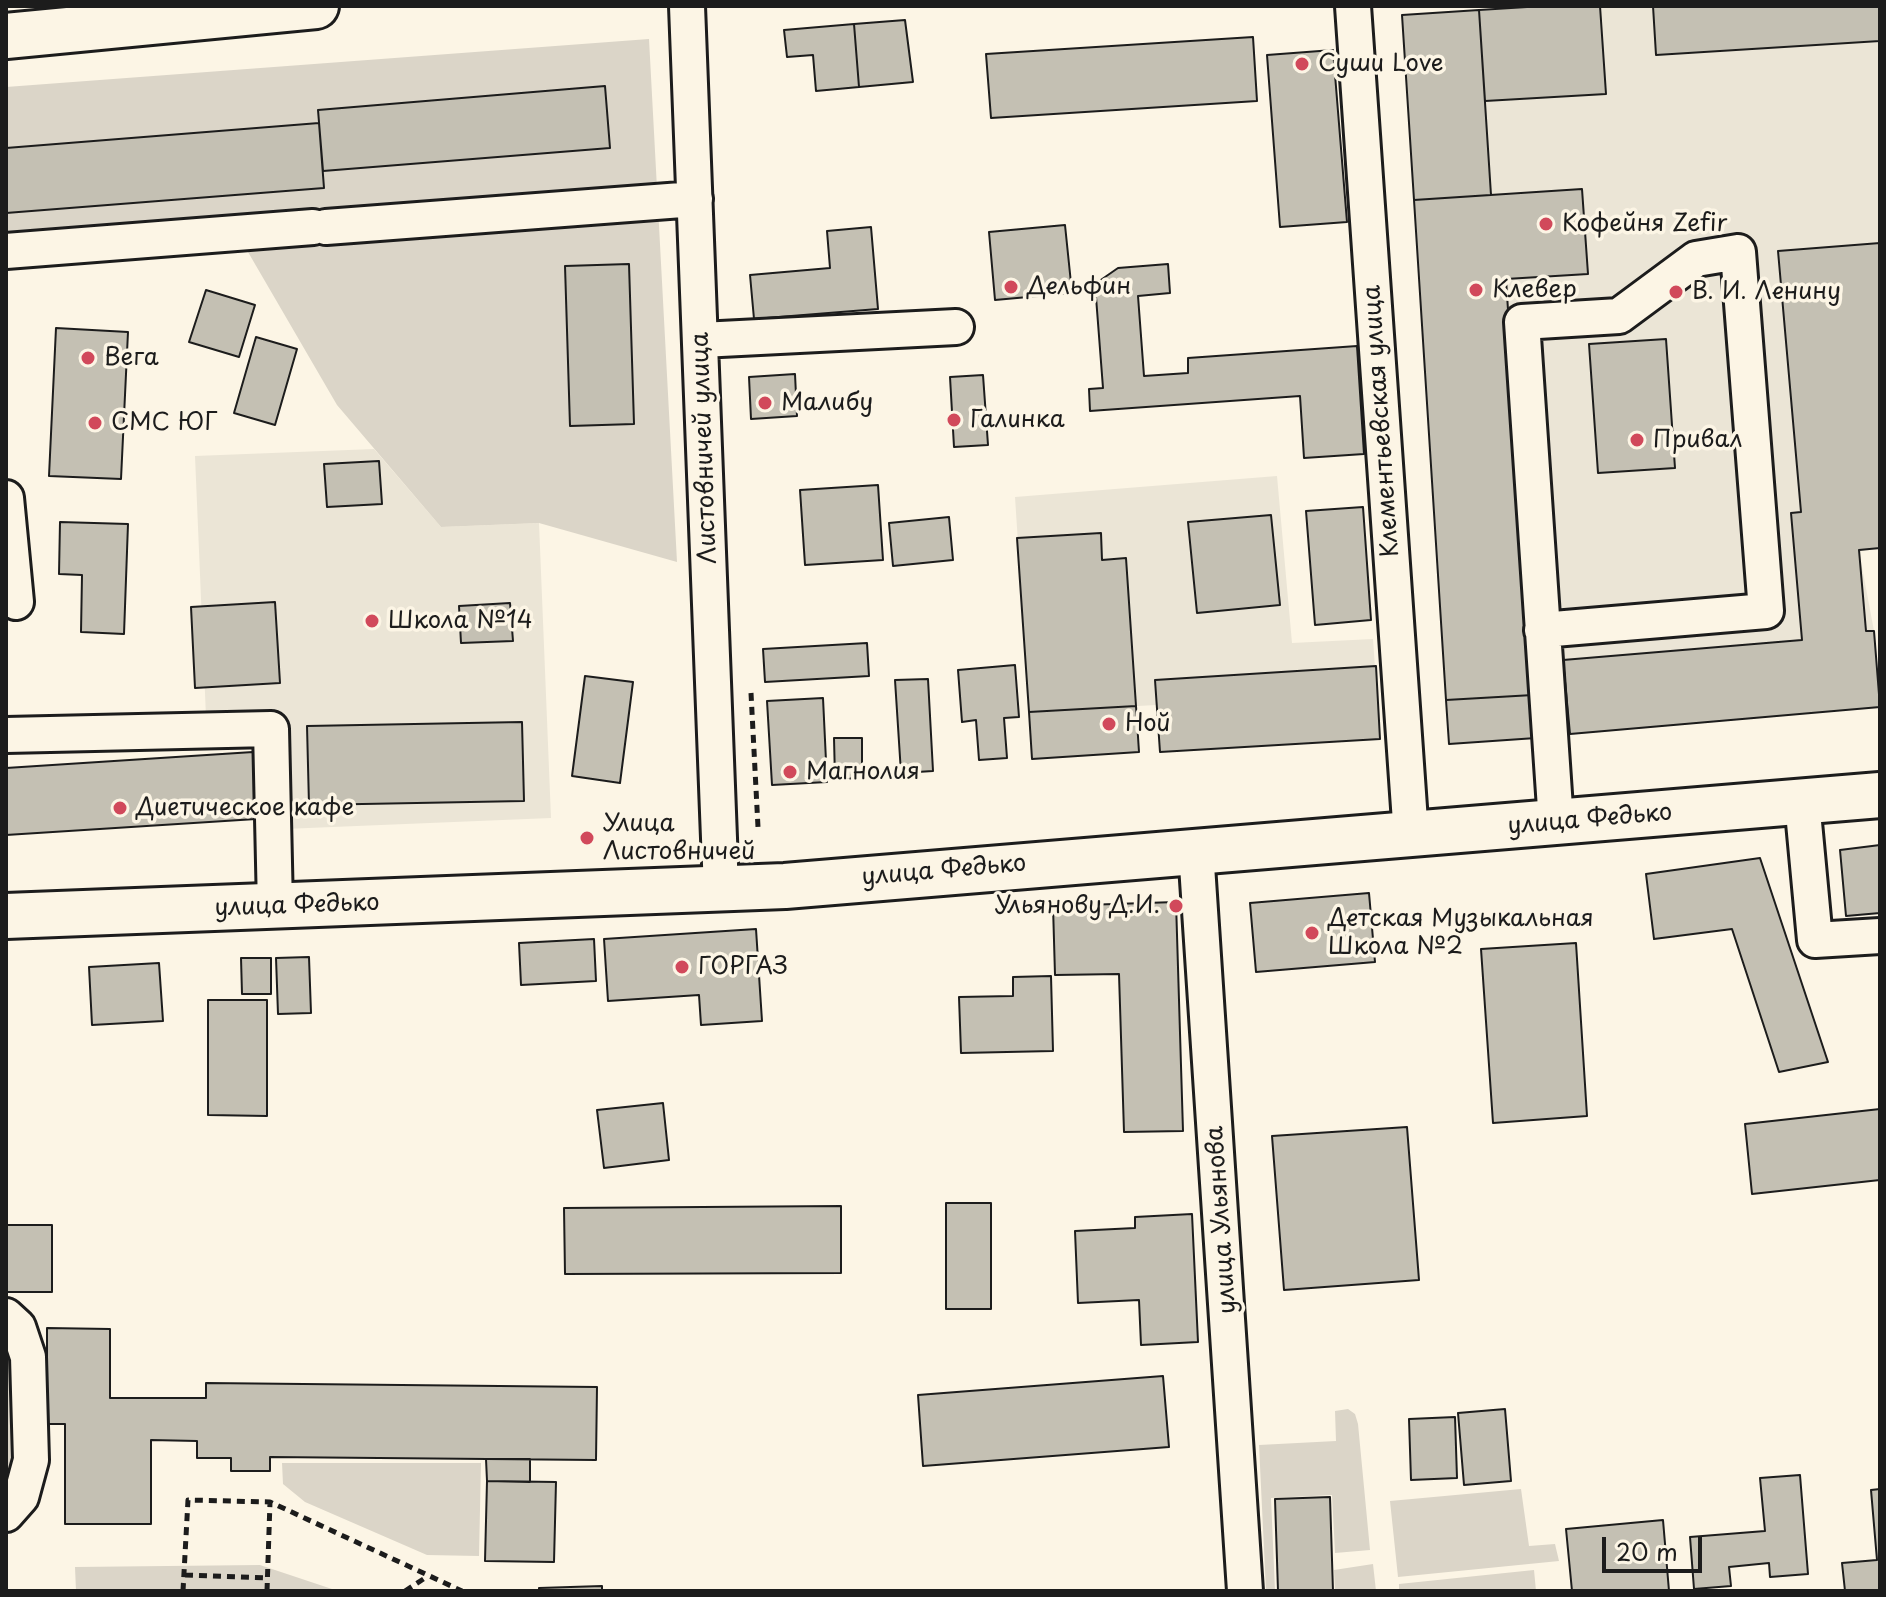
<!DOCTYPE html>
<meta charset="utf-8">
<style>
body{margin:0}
#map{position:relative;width:1886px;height:1597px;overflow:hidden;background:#fcf5e5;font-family:"Playpen Sans",sans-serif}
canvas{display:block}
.frame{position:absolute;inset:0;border:8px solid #1c1c1c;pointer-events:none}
.scale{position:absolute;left:1602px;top:1537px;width:100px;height:36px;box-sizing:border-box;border:4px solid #1c1c1c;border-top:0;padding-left:10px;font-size:24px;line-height:28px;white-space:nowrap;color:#1c1c1c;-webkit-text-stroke:6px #fcf5e5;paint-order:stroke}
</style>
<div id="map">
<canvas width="1886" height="1597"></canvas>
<div class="frame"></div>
<div class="scale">20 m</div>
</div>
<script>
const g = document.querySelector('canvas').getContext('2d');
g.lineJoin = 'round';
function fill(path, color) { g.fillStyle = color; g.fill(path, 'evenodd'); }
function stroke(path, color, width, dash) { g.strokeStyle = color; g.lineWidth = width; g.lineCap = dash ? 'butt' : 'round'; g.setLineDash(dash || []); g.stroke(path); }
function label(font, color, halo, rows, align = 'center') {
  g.font = font + ' "Playpen Sans",sans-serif'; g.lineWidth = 7; g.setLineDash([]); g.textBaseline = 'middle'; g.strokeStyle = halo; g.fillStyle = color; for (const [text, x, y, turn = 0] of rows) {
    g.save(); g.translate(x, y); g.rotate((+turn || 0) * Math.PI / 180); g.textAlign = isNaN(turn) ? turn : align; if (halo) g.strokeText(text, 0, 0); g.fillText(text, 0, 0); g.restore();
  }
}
const built = new Path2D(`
 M1543 6H1880V548L1859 551 1874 631 1880 707 1536 738 1446 700 1402 15Z
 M374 449 441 527 539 523 551 818 284 829 279 715 206 717 195 456Z
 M1277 476 1292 643 1373 639 1380 739 1160 752 1156 705 1029 712 1015 497Z`);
const green = new Path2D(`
 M649 39 677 562 539 523 441 527 337 405 248 252 6 262V87Z
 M6 1340H11L15 1471 6 1482Z
 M1348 1409 1355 1414 1358 1424 1370 1550 1335 1553 1332 1495 1271 1498 1275 1591H1266L1259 1445 1336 1441 1335 1411Z
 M282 1463H481L479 1556 427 1555 305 1502 283 1484Z
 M1521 1489 1529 1546 1555 1544 1559 1561 1398 1577 1390 1501Z
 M1373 1564 1376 1591H1335L1334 1570Z
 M260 1565 338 1591H76L75 1567Z
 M1534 1570 1536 1591H1399V1584Z`);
const building = new Path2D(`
 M1543 6H1600L1606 94 1485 101 1479 10Z
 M1653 6H1880V41L1656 55Z
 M1479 10 1491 195 1414 200 1402 15Z
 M905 20 913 82 859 87 854 24Z
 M854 24 859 87 816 91 813 55 787 57 784 30Z
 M1253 37 1257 101 991 118 986 54Z
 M1333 50 1347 222 1280 227 1267 55Z
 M605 86 610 148 323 171 318 110Z
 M319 123 324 188 6 213V148Z
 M1582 189 1588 274 1506 279 1533 695 1446 700 1414 200Z
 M1065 225 1072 293 995 300 989 232Z
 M871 227 878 309 754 319 750 275 830 268 827 231Z
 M1880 243V548L1859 550 1866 631H1874L1880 707 1570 734 1563 660 1802 640 1791 513 1801 512 1778 251Z
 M629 264 634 424 570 426 565 266Z
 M1168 264 1170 293 1138 296 1144 376 1188 373V358L1357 346 1364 454 1304 458 1300 396 1090 411 1089 389 1103 388 1095 284 1118 268Z
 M206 290 255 305 239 357 189 342Z
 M56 328 128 332 121 479 49 476Z
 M256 337 297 349 275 425 234 413Z
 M1666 339 1675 468 1598 473 1589 344Z
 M795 374 797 416 751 419 749 377Z
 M983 375 988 445 954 447 950 377Z
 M379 461 382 504 327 507 324 464Z
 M878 485 883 560 805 565 800 490Z
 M1363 507 1371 620 1315 625 1306 511Z
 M1271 515 1280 605 1197 613 1188 522Z
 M949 517 953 560 893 566 889 523Z
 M60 522 128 524 124 634 81 632 82 575 59 574Z
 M1101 533 1102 560 1126 558 1136 706 1029 712 1017 538Z
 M275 602 280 683 195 688 191 607Z
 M510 603 513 641 461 643 459 606Z
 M867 643 869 676 765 682 763 649Z
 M1015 665 1019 717 1004 718 1007 758 979 760 976 720 962 722 958 670Z
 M1376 666 1380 739 1160 752 1155 680Z
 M585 676 633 682 620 783 572 776Z
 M928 679 933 771 901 773 895 680Z
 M1533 695 1536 738 1449 744 1446 700Z
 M823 698 827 782 772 785 767 701Z
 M1136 706 1139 752 1032 759 1029 712Z
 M522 722 524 801 309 805 307 726Z
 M834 738H862V778L835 779Z
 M253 752 256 819 6 835V768Z
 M1880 845V913L1846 916 1840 850Z
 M1760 858 1828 1062 1779 1072 1732 929 1654 939 1646 874Z
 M1369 893 1375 962 1256 972 1250 903Z
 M1176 902 1183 1131 1124 1132 1119 974 1055 975 1053 906Z
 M756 929 762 1021 701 1025 699 995 608 1001 604 939Z
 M594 939 596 981 521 985 519 943Z
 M1576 943 1587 1116 1493 1123 1481 949Z
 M309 957 311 1013 278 1014 276 958Z
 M241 958H271V994H242Z
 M159 963 163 1021 92 1025 89 967Z
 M1051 976 1053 1051 961 1053 959 997 1013 996V977Z
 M208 1000H267V1116L208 1115Z
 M663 1103 669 1160 604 1168 597 1110Z
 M1880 1109V1180L1752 1194 1745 1124Z
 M1407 1127 1419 1280 1284 1290 1272 1136Z
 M946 1203H991V1309H946Z
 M841 1206V1273L565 1274 564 1208Z
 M1192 1214 1198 1342 1141 1345 1139 1300 1078 1303 1075 1231 1135 1228V1217Z
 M6 1225H52V1292H6Z
 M47 1328 110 1329V1398H206V1383L597 1387 596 1460 270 1457V1471H231V1458H197V1441L151 1440V1524H65V1424H47Z
 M1163 1376 1169 1447 923 1466 918 1395Z
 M1505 1409 1511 1481 1464 1485 1458 1413Z
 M1455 1417 1457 1478 1411 1480 1409 1419Z
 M486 1459H530V1482L487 1481Z
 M1800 1475 1808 1574 1770 1577 1769 1563 1729 1567 1731 1586 1694 1589 1690 1537 1765 1531 1760 1478Z
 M487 1481 556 1482 554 1562 485 1561Z
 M1880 1489V1591H1845L1842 1563 1877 1560 1871 1490Z
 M1330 1497 1333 1591H1278L1275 1499Z
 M1663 1520 1669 1591H1572L1566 1529Z
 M602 1586V1591H539V1588Z`);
const path = new Path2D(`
 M751 693 758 827
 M185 1575 268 1578
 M183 1591 188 1500 270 1502 462 1591
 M267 1591 270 1502
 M405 1591 428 1576`);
const minor = new Path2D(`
 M687 6 721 890
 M1353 6 1411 836
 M326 227 695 199
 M6 251 313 227
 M701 340 956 327
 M6 498 16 602
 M1542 630 1766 611 1738 252 1696 259 1619 316 1522 322 1556 823
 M6 735 271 729 275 907
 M1802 801 1815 940 1880 936
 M1196 850 1245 1591
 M6 1316 18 1327 28 1357 31 1460 21 1497 6 1514`);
const major = new Path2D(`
 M6 36 316 6
 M6 916 785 886 1880 795`);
const markers = [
 [1302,64,8,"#d1495b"],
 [1546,224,8,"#d1495b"],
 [1011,287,8,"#d1495b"],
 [1476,290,8,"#d1495b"],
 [1676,292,8,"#d1495b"],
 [88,358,8,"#d1495b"],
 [765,403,8,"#d1495b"],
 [954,420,8,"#d1495b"],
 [95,423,8,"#d1495b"],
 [1637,440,8,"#d1495b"],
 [372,621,8,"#d1495b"],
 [1109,724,8,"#d1495b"],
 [790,772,8,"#d1495b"],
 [120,808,8,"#d1495b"],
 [587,838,8,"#d1495b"],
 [1176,906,8,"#d1495b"],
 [1312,933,8,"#d1495b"],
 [682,967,8,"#d1495b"]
];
const poiNames = [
 ["Суши Love",1318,64],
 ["Кофейня Zefir",1562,224],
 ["Дельфин",1027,287],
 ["Клевер",1492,290],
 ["В. И. Ленину",1692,292],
 ["Вега",104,358],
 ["Малибу",781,403],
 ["Галинка",970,420],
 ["СМС ЮГ",111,423],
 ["Привал",1653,440],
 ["Школа №14",388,621],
 ["Ной",1125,724],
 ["Магнолия",806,772],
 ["Диетическое кафе",136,808],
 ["Улица",603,824],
 ["Листовничей",603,852],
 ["Ульянову Д.И.",1160,906,"right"],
 ["Детская Музыкальная",1328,919],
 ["Школа №2",1328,947],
 ["ГОРГАЗ",698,967]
];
const streetNames = [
 ["Клементьевская улица",1382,421,-94],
 ["Листовничей улица",705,448,-92],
 ["улица Федько",1590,820,-5],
 ["улица Федько",944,871,-5],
 ["улица Федько",297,906,-2],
 ["улица Ульянова",1222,1220,-94]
];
fill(built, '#ebe5d6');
fill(green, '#dbd5c8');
fill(building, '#c4c0b3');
stroke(building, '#1c1c1c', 2);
stroke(minor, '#1c1c1c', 40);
stroke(major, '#1c1c1c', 50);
stroke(path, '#1c1c1c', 5, [8, 6]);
stroke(minor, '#fcf5e5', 34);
stroke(major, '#fcf5e5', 44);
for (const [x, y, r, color] of markers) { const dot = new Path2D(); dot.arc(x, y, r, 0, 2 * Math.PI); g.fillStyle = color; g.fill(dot); stroke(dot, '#fcf5e5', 3); }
label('24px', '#1c1c1c', '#fcf5e5', poiNames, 'left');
label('24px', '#1c1c1c', '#fcf5e5', streetNames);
</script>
